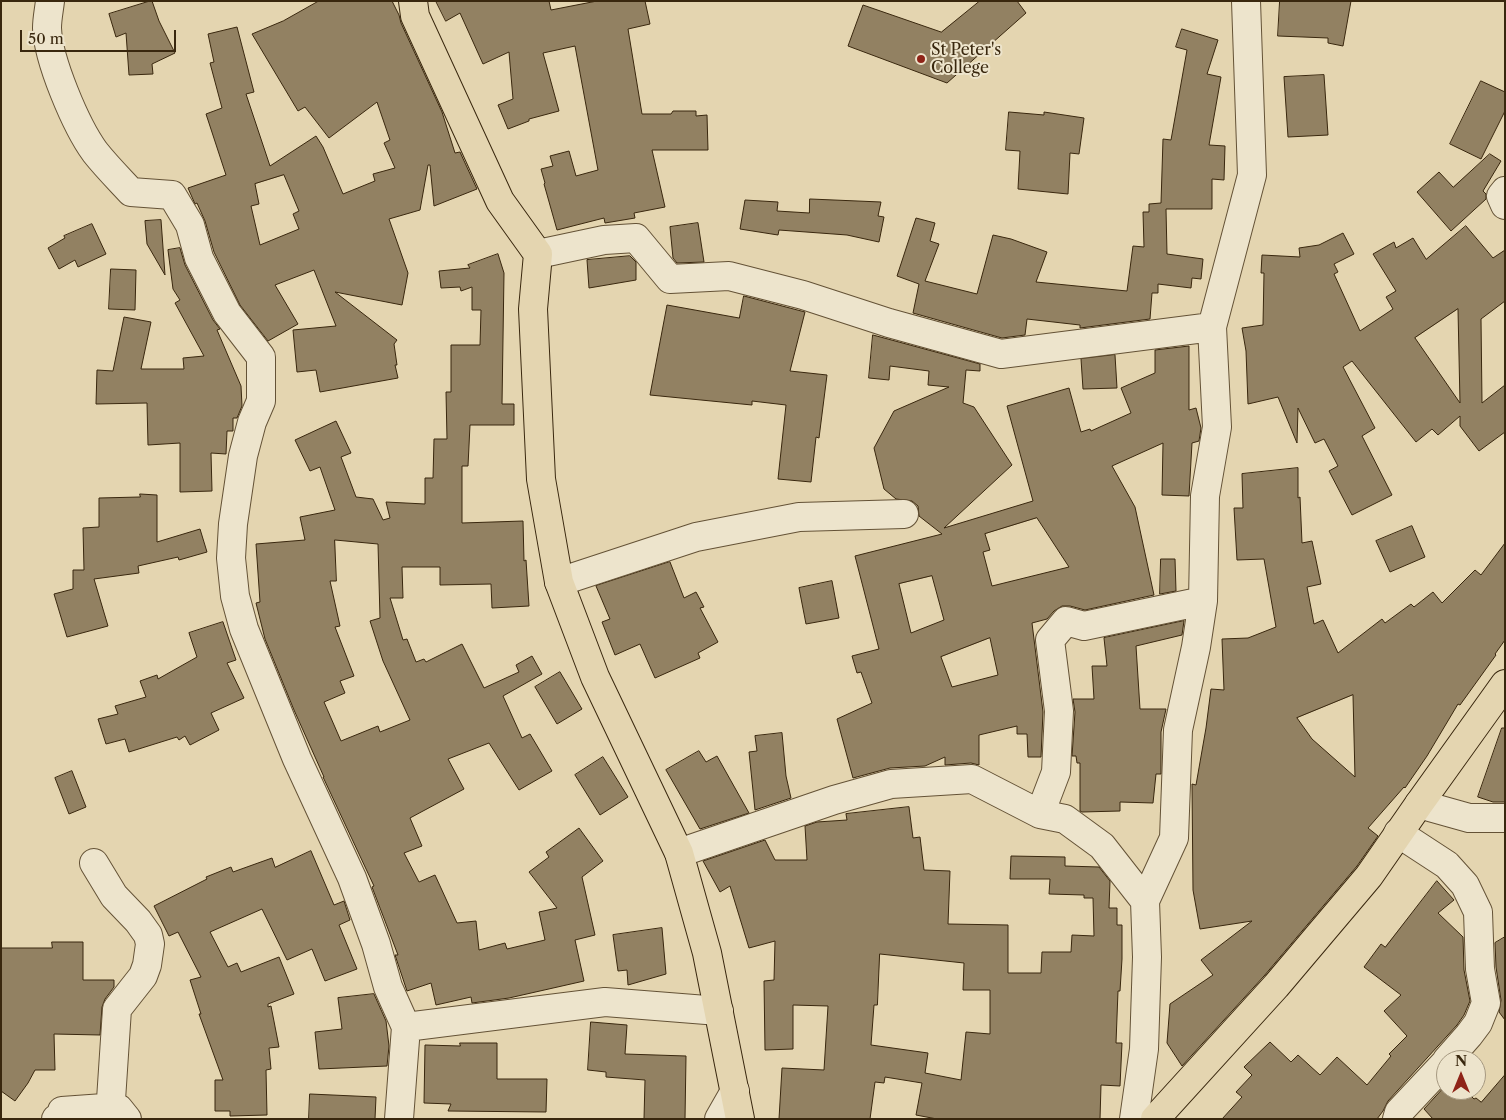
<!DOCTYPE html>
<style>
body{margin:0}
#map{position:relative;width:1506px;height:1120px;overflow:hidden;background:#e4d5b0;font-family:"Libre Caslon Text",serif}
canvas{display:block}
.frame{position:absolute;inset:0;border:2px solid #39270e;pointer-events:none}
.north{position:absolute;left:1436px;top:1050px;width:50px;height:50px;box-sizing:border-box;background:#ede4cc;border:1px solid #a59880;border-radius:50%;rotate:0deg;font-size:14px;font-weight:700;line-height:20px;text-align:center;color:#39270e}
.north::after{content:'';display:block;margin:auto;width:18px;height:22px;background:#8f2418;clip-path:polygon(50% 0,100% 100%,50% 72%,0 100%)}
.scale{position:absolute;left:20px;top:30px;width:156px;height:22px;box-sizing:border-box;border:2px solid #39270e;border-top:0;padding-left:6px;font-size:15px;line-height:18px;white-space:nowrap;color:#39270e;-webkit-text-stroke:4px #ede4cc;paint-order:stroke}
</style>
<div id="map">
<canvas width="1506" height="1120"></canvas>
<div class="frame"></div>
<div class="north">N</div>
<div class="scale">50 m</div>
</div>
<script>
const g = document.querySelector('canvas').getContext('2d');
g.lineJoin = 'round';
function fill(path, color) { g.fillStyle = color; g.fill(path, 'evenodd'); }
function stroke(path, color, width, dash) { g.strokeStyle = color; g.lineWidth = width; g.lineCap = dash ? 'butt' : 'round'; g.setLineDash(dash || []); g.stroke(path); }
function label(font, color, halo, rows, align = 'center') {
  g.font = font + ' "Libre Caslon Text",serif'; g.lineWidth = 4; g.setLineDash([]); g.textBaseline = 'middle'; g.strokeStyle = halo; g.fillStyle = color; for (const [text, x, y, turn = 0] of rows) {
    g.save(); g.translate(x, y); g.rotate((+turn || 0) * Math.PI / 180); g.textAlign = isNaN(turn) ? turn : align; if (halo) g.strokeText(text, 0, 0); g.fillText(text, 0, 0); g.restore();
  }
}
const building = new Path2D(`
 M150 1H152L159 21 175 53 152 64 153 74 129 75 126 33 116 37 109 14Z
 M319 1H392L399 15 401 23 442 112 455 153 460 152 477 189 434 206 430 165H428L420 210 389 219 408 273 402 305 335 292 397 340 394 344 397 365H395L398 378 320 392 316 370 297 372 293 330 336 326 314 270 275 285 298 324 268 341 240 305 214 252 205 221 197 203 195 204 188 188 226 175 206 114 222 108 210 63 214 62 208 34 237 27 254 92 246 94 270 166 316 136 323 147 343 194 375 181 373 174 395 168 384 143 390 140 377 102 329 138 305 107 298 111 252 34 283 21ZM284 175 299 211 293 214 299 229 260 245 251 206 259 204 255 184Z
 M436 1H549L551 10 597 1H645L650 24 628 29 642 114H671L673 111H696V116L707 115 708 150H652L665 207 634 213 635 218 605 223 604 218 557 230 544 184 545 183 541 169 553 166 550 156 569 151 576 176 598 170 575 46 543 53 559 111 529 119V121L508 129 498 105 513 99 509 52 483 64 460 13 446 21Z
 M980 1H1017L1026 13 947 83 848 46 863 5 941 32Z
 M1280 1H1351L1343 46 1328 43V38L1278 36Z
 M1182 29 1218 40 1207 74 1221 77 1209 145 1225 146 1224 180 1212 179V209H1166L1167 254 1203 259 1201 279 1192 278 1191 288 1158 284V293H1152L1150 319 1080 328V325L1027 319 1025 335 1002 338 913 313 919 284 897 276 916 218 935 223 930 241 939 244 925 281 977 294 993 235 1011 239 1047 252 1036 282 1127 291 1133 246 1144 247 1143 212H1149V204L1161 203 1163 139 1171 140 1187 50 1176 47Z
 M1324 75 1328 135 1288 137 1284 77Z
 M1481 81 1505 92V111L1481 159 1450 144Z
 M1009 112 1044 115V112L1084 118 1079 154 1070 153 1068 194 1018 189 1020 151 1006 150Z
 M1490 154 1501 161 1483 191 1486 194V199L1451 231 1417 192 1439 172 1453 187Z
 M810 199 881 202 878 216 884 217 879 242 847 235 779 230 778 235 740 229 745 200 778 202 777 211 809 213Z
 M161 220 165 275 147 244 145 221Z
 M698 223 704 262 677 263 673 258 670 227Z
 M92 224 106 254 78 267 75 260 59 269 48 248 65 238 64 236Z
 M1466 226 1493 258 1505 250V301L1481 319 1482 403 1505 385V432L1479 451 1460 426V416L1438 435 1432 429 1416 442 1352 361 1343 367 1375 428 1362 436 1392 495 1352 515 1329 471 1338 466 1324 439 1315 443 1298 408 1297 443 1278 397 1248 404 1246 351 1242 328 1263 325 1264 273H1261L1262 255 1300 257 1299 248 1319 245 1343 233 1354 254 1334 264 1338 272 1334 274 1360 331 1393 309 1386 297 1396 291 1373 254 1394 242 1396 248 1413 238 1426 259ZM1458 309 1460 403 1415 338Z
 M180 248 185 265 213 320 220 329 217 330 241 386 242 406 237 418H233V431H227L226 454 211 453 212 491 180 492V443L148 445 147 403 96 404 97 370 113 371 124 317 151 322 141 369H184L183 358 204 356 175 303 180 300 173 289 168 250Z
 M498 254 504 273 502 404H514V425H470L468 466H462V523L523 521 524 561 526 560 529 606 492 608 491 584 440 585V567H402L403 598H390L403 640 407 639 416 662 424 659 426 662 462 644 484 688 519 672 516 665 532 656 542 674 503 696 522 738 530 734 552 771 519 790 489 743 448 759 464 789 410 818 422 846 404 853 419 882 435 875 457 923 476 921 479 950 505 943 507 949 545 940 539 912 557 908 529 872 549 857 546 852 579 828 603 861 582 877 595 935 575 940 584 981 509 998 472 1003 471 997 436 1005 431 983 407 991 395 955H398L372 887 374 886 323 777H324L294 710 265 639 256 603 260 602 256 544 305 540 300 517 335 510 320 467 310 471 295 440 336 421 351 453 341 457 356 497 373 499 383 520 390 518 386 502 425 504V478H433L434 439H447L446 392H451V345H480L481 310H472V287L461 291 460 287 441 288 439 271 470 268 468 265ZM335 540 378 544 380 618 370 621 383 661 410 720 380 732 378 726 341 741 324 702 345 693 340 681 354 676 335 627 340 626 330 581H336Z
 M630 256 636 262V280L589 288 587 260Z
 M111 269 136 270 135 310 109 309Z
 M744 296 805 312 790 371 827 375 819 438 816 437 811 482 778 479 786 405 752 401V405L650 395 667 305 739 318Z
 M873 335 980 364V371L966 370 963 403 974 407 1012 465 944 528 1033 501 1007 406 1069 388 1081 432 1090 429 1091 431 1131 413 1121 388 1155 373V350L1189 346V410L1196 408 1201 428 1199 441 1192 443 1189 496 1162 495 1163 443 1112 466 1135 507 1154 595 1085 610 1070 606H1062L1054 611 1047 619 1032 623 1043 712 1041 757H1028L1027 734H1017V726L979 735V765L971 763 945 765V757L925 766 890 768 853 778 837 719 872 703 861 672 857 673 852 656 879 649 855 556 942 534 919 516 918 506 912 501 896 499 884 489 874 448 894 411 949 387 928 385 929 371 890 366 889 380 869 378ZM1037 518 1069 567 992 586 983 552 990 550 985 534ZM932 576 944 620 911 633 899 584ZM990 638 998 675 952 687 941 657Z
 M1115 355 1117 388 1083 389 1081 359Z
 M1298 468V498L1300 497 1302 543 1312 541 1321 584 1307 587 1314 624 1323 620 1338 653 1382 619 1385 623 1411 604 1414 607 1433 592 1442 603 1475 570 1481 575 1505 543V640L1495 654 1496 655 1460 705 1458 704 1427 756 1405 788 1404 787 1368 828 1378 836 1357 866 1264 976 1182 1066 1167 1043 1170 1004 1213 975 1201 960 1252 921 1200 929 1193 890 1192 784 1196 785 1206 728 1211 689 1224 690 1222 639 1248 638 1276 627 1264 559 1237 560 1234 508H1243L1242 474ZM1353 695 1355 777 1312 739 1297 718Z
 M140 494 157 495V542L200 529 207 552 179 560 178 557 138 566 139 573 94 579 108 626 67 637 54 594 73 589V570H84L83 528 99 527V498L140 497Z
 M1412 526 1425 557 1390 572 1376 541Z
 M1161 559H1175L1176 591 1160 594Z
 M670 562 684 598 696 592 704 607 700 608 718 642 698 653 700 658 655 678 640 644 615 655 602 622 610 619 596 586Z
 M832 581 839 618 806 624 799 588Z
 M1184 621 1182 635 1136 646 1140 709H1166L1161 732V774H1156L1153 803 1120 802V811L1082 812 1080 811V763H1077L1076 756H1072L1075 712 1073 699H1094L1092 666H1107L1104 638Z
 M223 622 236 660 227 663 244 698 211 713 219 730 190 745 185 736 179 740 177 737 129 752 125 739 106 744 98 719 118 714 115 706 146 697 140 681 157 675 158 679 197 657 189 633Z
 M560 672 582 709 557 724 535 687Z
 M1502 728H1505V802H1493L1478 797Z
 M782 733 786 776 791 798 755 810 749 752 757 751 755 736Z
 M699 751 706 762 717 756 749 813 700 829 666 770Z
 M603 757 628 797 600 815 575 775Z
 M72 771 86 807 69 814 55 778Z
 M909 807 913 838 920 837 924 870 950 871 948 924 1008 925V973H1041L1042 952H1071L1072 935 1094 936 1093 898H1084V895L1049 894 1050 879H1010L1011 856 1065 857V866L1099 867 1110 881 1109 908H1117V925H1122V959L1120 991H1118L1116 1043H1122L1120 1086 1101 1085 1100 1119H937L916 1115 922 1083 885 1077 884 1083 875 1082 870 1119H779L782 1068 824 1070 828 1006 793 1005V1049L765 1050 764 981 774 980 775 941 749 948 730 886 720 892 703 861 765 840 775 860H807L805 826 817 822 847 820 846 814ZM880 954 964 963 963 990H990V1034L966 1032 961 1080 925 1073 928 1053 871 1045 874 1005H877Z
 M311 851 334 905 344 901 350 920 339 925 357 969 325 981 312 949 287 960 262 909 210 932 228 967 237 963 241 972 279 957 294 994 268 1004V1007L271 1006 279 1047 269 1048 271 1069 266 1070 267 1115 230 1116V1111H215V1080H223L199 1014H201L190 980 201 977 178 932 169 936 154 906 207 879 206 877 231 867 233 872 272 858 275 867Z
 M1437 881 1454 900 1438 913 1463 937 1464 970 1470 1001 1464 1015 1457 1025 1388 1101 1383 1111 1377 1119H1222L1242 1097 1236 1092 1252 1075 1244 1067 1270 1042 1291 1062 1298 1055 1320 1075 1337 1057 1367 1085 1391 1056 1389 1054 1407 1036 1384 1011 1401 995 1364 967 1381 944 1385 947Z
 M662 928 666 974 628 985 627 970 618 971 613 935Z
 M1505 937V1020L1499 1012 1501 1000 1496 967 1495 943Z
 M52 942H83V980H114V987L105 999 102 1007 100 1035 54 1034 55 1070H35L28 1083 15 1101 1 1091V948H52Z
 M374 994 386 1021 389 1046 387 1066 319 1069 315 1032 342 1029 338 998Z
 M591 1022 627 1025 625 1054 686 1056 685 1119H644L645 1080 606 1077V1072L588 1070Z
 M460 1043H497V1079H547L546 1112 448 1111 451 1104 424 1103 425 1045 460 1046Z
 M1505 1075V1119H1433L1424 1109 1446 1085V1090H1465L1474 1099 1476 1098 1481 1102Z
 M310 1094 376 1097 375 1119H309Z`);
const minor = new Path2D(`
 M50 1C49 10 47 19 47 28 48 60 76 126 95 152 106 166 119 179 131 192L172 195 190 225 199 258 227 313 261 357V401L252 422 243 456 233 524 231 558 235 596 244 629 297 759 352 878 376 944 388 987 406 1027 605 1002 719 1011
 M1505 191 1501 196 1505 205
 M538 254 604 240 636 238 670 279 729 276 803 295 889 323 1001 354 1212 327
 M559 582 696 537 799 517 904 514
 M1419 804 1469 818H1505
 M1040 814 1056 772 1059 711 1050 640 1066 621 1084 626 1203 601
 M1398 833 1447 865 1465 885 1478 912 1480 969 1486 1003 1478 1023 1469 1035 1447 1060
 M679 853 834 800 891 784 972 779 1040 814 1065 819 1102 846 1145 901
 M94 863 114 896 138 921 148 935 150 944 147 965 143 976 117 1009 111 1100 104 1108
 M56 1119 66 1117 62 1111 104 1108 119 1109 127 1119
 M399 1119 406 1027
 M719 1119 735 1091
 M1134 1119 1144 1049 1147 957 1145 901 1174 838 1178 730 1196 647 1203 601 1205 496 1217 427 1212 327 1252 175 1246 1
 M1397 1119 1399 1112 1446 1062`);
const major = new Path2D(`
 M413 1 415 16 500 201 538 254 533 309 541 479 559 582 595 677 679 853 707 953 740 1119
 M1155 1119 1276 986 1369 876 1419 804 1505 684`);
const markers = [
 [921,59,5,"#8f2418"]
];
const poiNames = [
 ["St Peter's",931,50],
 ["College",931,68]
];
fill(building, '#928162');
stroke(building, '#39270e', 1);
stroke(minor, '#645236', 30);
stroke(major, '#39270e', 30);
stroke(minor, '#ede4cc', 28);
stroke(major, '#e4d5b0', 28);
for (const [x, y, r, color] of markers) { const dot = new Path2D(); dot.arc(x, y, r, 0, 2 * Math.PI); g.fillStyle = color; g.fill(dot); stroke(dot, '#ede4cc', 2); }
label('16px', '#39270e', '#ede4cc', poiNames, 'left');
</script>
